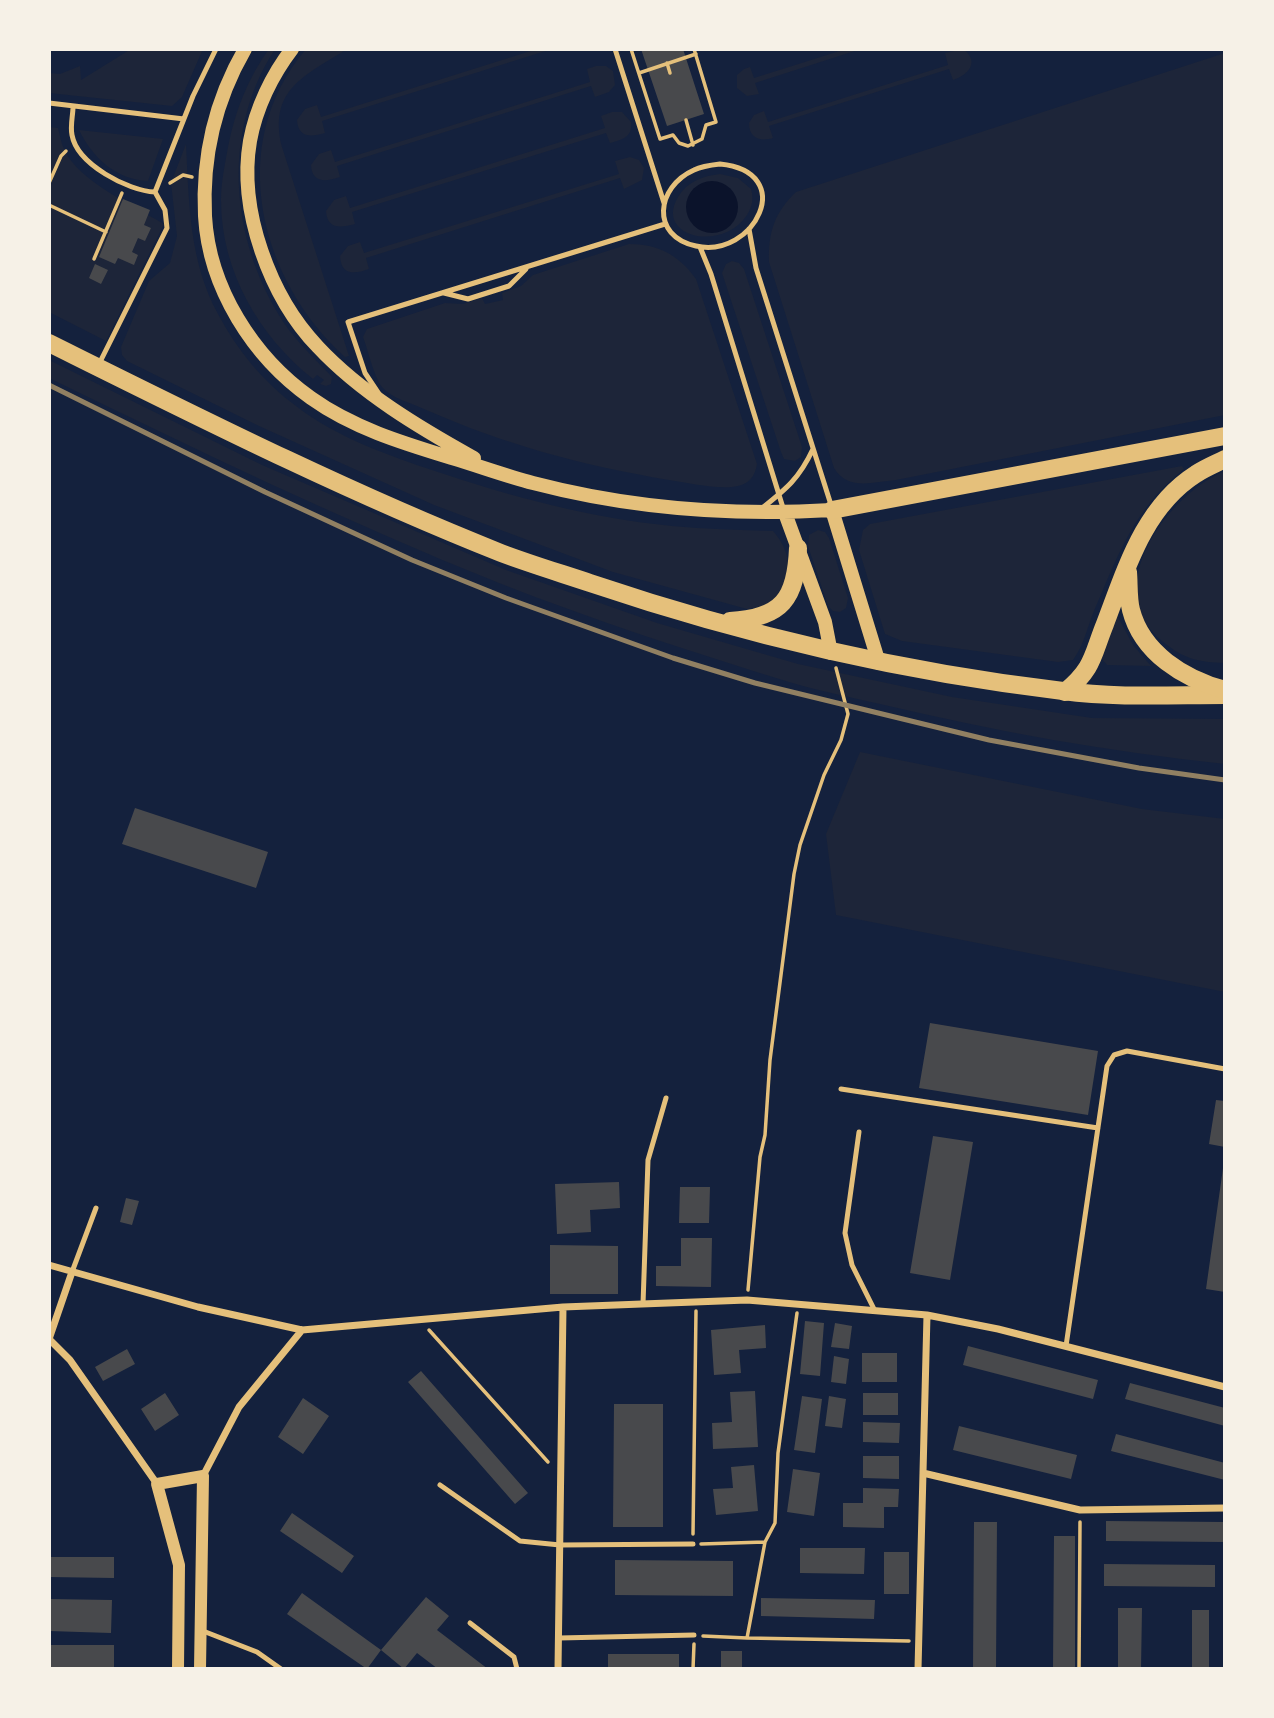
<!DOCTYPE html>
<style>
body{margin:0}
#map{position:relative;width:1274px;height:1718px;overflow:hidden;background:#14213d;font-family:Signika,sans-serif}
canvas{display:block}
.frame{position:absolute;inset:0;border:51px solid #f6f1e7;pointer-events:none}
</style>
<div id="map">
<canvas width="1274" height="1718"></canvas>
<div class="frame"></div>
</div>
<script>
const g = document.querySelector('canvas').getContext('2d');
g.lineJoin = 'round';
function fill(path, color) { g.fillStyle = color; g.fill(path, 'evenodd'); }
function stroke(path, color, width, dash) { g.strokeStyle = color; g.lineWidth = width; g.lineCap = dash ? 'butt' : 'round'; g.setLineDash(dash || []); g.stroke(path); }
const green = new Path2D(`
 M131 49H203L182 97 172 106 49 93V73L60 74 80 66 81 80Z
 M269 49H275C219 135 231 248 289 330 302 347 318 362 332 377L331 384 326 386 320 384 324 380 317 375 313 379C259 336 221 271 221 200 221 182 225 164 228 147 235 111 248 78 269 49Z
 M306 49H347C305 76 268 89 282 147L349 356 345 357C259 279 225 144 306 49Z
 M537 49H552L322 121 325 133C311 137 298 138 297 120L305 109 317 105 321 117Z
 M846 49H861L755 83 759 94 747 96 737 88V75L744 69 750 67 754 78Z
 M963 49C980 61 969 75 953 80L949 69 769 126 773 138C760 142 749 138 749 123L754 115 764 111 768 122 948 65 945 53Z
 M1225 53V415L896 480C872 482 848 491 834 468L769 262C768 232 775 212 796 192Z
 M596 66H606L613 71 615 85 609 92 595 97 591 86 337 166 340 177C325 182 312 183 311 165L319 154 331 150 335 162 590 82 587 69Z
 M612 112H622L631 122C633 137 622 140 610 143L606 133 352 212 355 224C340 228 327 229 326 211L334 200 346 196 350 208 605 128 601 116Z
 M49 127 58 128C60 135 61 143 64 149 78 181 134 206 164 224L106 341 49 312Z
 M79 130 163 139 148 181C115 179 93 158 79 130Z
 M186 144C189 202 189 261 218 314 237 350 263 382 296 406 336 437 387 455 435 471 512 497 591 518 672 526 705 529 739 530 773 531 801 562 791 606 747 609L613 572 434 505 259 426 127 361 122 355 121 347 149 281 170 263 177 236 171 183Z
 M630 157 639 160 644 168 642 180 624 189 620 178 366 258 369 269C355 274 341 276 340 256L348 246 360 242 364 253 619 174 615 161Z
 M720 174 738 178 751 189C754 199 752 207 747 215 722 253 654 237 678 197 687 182 702 176 720 174Z
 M629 244C658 244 679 255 696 279L757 464C755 476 750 483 738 486 720 490 688 483 669 480 581 465 506 445 424 409 411 403 391 398 382 387 374 377 368 350 363 337L367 329 445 303 463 304 482 298 485 304 503 300 502 293 521 286 533 275Z
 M732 261 739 263 744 269 802 447 801 457 795 461 784 459 781 452 722 273 726 264Z
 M49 360 262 465 506 570 657 623 798 664 952 697 1092 718 1225 719V764C1109 752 994 731 880 704 850 697 819 691 789 682 692 652 593 620 499 583 346 522 197 450 49 378Z
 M1182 466 1184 469C1133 510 1119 553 1094 611 1087 628 1084 645 1073 660L1058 662 902 641 885 634 859 550 863 530 870 524Z
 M1225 471V663C1197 662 1184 659 1162 641 1098 589 1168 494 1225 471Z
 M818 530 825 532 829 538 848 598 846 608 840 612 833 611 828 606 808 546 809 535Z
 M1117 615 1133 645 1151 666 1107 665 1101 658Z
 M860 752 1142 809 1225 819V992L836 915 826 834Z`);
const water = new Path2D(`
 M686 207a26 26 0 1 1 52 0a26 26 0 1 1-52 0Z`);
const building = new Path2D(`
 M641 49H683L704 114 667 126Z
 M123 199 150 210 144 225 151 228 145 241 138 238 132 252 138 255 134 265 118 258 115 264 99 257Z
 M95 264 108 270 101 284 89 278Z
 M135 808 268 852 256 888 122 844Z
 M930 1023 1098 1051 1088 1115 919 1088Z
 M1216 1100 1225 1101V1147L1209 1144Z
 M933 1136 973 1142 950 1280 910 1273Z
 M1223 1168H1225V1292L1206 1289Z
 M619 1182 620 1208 590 1210 591 1232 557 1234 555 1184Z
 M680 1187H710L709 1223H679Z
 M126 1198 139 1201 132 1225 120 1222Z
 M681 1238H712L711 1287 656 1286V1266H681Z
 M550 1245 618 1246V1294H550Z
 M805 1321 824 1323 820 1376 800 1374Z
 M835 1323 852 1326 849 1349 831 1347Z
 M765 1325 766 1348 739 1350 741 1373 714 1375 711 1330Z
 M968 1346 1098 1380 1093 1399 963 1365Z
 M127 1349 135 1364 103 1381 95 1367Z
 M862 1353H897V1382H862Z
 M834 1356 849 1359 846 1384 831 1382Z
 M421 1371 528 1493 515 1504 408 1382Z
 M1130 1383 1225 1408V1426L1125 1399Z
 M755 1391 758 1447 713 1449 712 1423 732 1422 730 1392Z
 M165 1393 179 1415 155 1431 141 1409Z
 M863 1393H898V1415H863Z
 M802 1396 822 1399 815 1453 794 1450Z
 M829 1396 846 1399 842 1428 825 1426Z
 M303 1398 329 1416 303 1454 278 1437Z
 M614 1404H663V1527H613Z
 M863 1422 900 1423 899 1443 863 1442Z
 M959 1426 1077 1455 1071 1479 953 1450Z
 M1116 1434 1225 1463V1480L1111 1451Z
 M863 1456H899V1479L863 1478Z
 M754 1465 758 1511 716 1515 713 1489 733 1488 731 1467Z
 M793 1469 820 1473 814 1516 787 1512Z
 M863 1488 899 1489 898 1507H884V1528L843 1527V1503H863Z
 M292 1513 354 1556 342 1573 280 1531Z
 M1106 1521 1225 1522V1542L1106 1541Z
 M974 1522H997L996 1669H973Z
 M1054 1536H1075V1669H1053Z
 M800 1548H865L864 1574 800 1573Z
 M884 1552H909V1594H884Z
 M49 1557H114V1578L49 1577Z
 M615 1560 733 1561V1596L615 1595Z
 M1104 1564 1215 1565V1587L1104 1586Z
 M302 1593 381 1650 367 1669 287 1614Z
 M426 1597 449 1616 437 1630 488 1669H438L417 1653 404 1669 381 1650Z
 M761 1598 875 1600 874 1619 761 1616Z
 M49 1599 112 1600 111 1633 49 1631Z
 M1118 1608H1142L1141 1669H1118Z
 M1192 1610H1209V1669H1192Z
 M49 1645H114V1669H49Z
 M721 1651H742V1669H721Z
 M608 1654H679V1669H608Z`);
const path = new Path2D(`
 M631 49 660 139 673 135 679 143 688 146 702 139 706 125 716 122 694 49
 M667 63 670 73
 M639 73 696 54
 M686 120 693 145
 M49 183 61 156 66 151
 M170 183 183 175 192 177
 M49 205 106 232
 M94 259 122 193
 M748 1290 760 1157 765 1135 770 1060 794 874 800 845 824 775 841 740 848 714 836 668
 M429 1330 548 1462
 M693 1534 696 1311
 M765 1542 747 1638 909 1641
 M701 1544 765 1542 775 1523 778 1453 797 1313
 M703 1636 747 1638
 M693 1669 694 1644
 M1079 1669 1080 1522`);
const service = new Path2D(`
 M615 49 664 203
 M49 103 184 119
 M73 107C73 115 70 126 72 135 77 164 128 191 155 192
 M720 164C799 172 754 259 696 246 650 236 656 187 694 170 702 166 711 165 720 164Z
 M749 229 756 268 832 508
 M700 247 711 274 784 511
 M444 293 468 299 509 286 526 269
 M99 364 167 228 165 210 155 192 193 96 216 49
 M379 394 365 373 348 322 665 224
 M761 509C786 489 799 479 813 449
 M841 1089 1098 1128
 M859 1132 845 1233 852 1265 875 1311
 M72 1272 96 1208
 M643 1304 648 1160 666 1098
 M1066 1346 1107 1066 1114 1055 1127 1051 1225 1069
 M440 1485 520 1541 560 1545 693 1544
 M470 1623 514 1657 517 1669
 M203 1631 257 1652 281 1669
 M559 1638 694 1635`);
const minor = new Path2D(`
 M49 1265 198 1307 302 1330 563 1307 747 1300 927 1315 998 1329 1225 1387
 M49 1339 70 1360 157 1484
 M49 1339 72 1272
 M923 1473 1080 1510 1225 1508
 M203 1476 239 1407 302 1330
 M558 1669 563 1307
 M918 1669 927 1315`);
const tertiary = new Path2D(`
 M178 1669 179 1565 157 1484 203 1476 200 1669`);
const secondary = new Path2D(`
 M245 49C215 101 202 156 205 216 209 288 253 357 311 398 353 428 403 443 452 458 479 466 506 476 533 483 629 508 733 516 832 510L879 663
 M292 49C272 75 256 108 250 141 238 210 270 297 318 347 361 393 420 428 474 458
 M785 513 825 622 831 653`);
const primary = new Path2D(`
 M49 343C198 417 347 492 501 553 530 564 560 573 590 583 744 635 902 672 1063 691 1116 698 1171 695 1225 695
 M730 621C782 618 796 599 798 548`);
const trunk = new Path2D(`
 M832 510 1225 436
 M1128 572C1129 584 1128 598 1131 610 1142 653 1184 679 1225 690
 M1065 692C1094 668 1092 656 1105 624 1126 569 1144 507 1196 474 1205 468 1215 464 1225 459`);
const rail = new Path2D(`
 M49 385 265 492 412 560 506 598 673 658 755 683 989 740 1139 768 1225 780`);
fill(green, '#1d2539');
fill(water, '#0b132b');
fill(building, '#48494c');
stroke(path, '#e5c07b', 3.5);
stroke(service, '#e5c07b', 5);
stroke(minor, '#e5c07b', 7);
stroke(tertiary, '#e5c07b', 12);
stroke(secondary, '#e5c07b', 14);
stroke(primary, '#e5c07b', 18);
stroke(trunk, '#e5c07b', 18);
stroke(rail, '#918062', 5);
</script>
